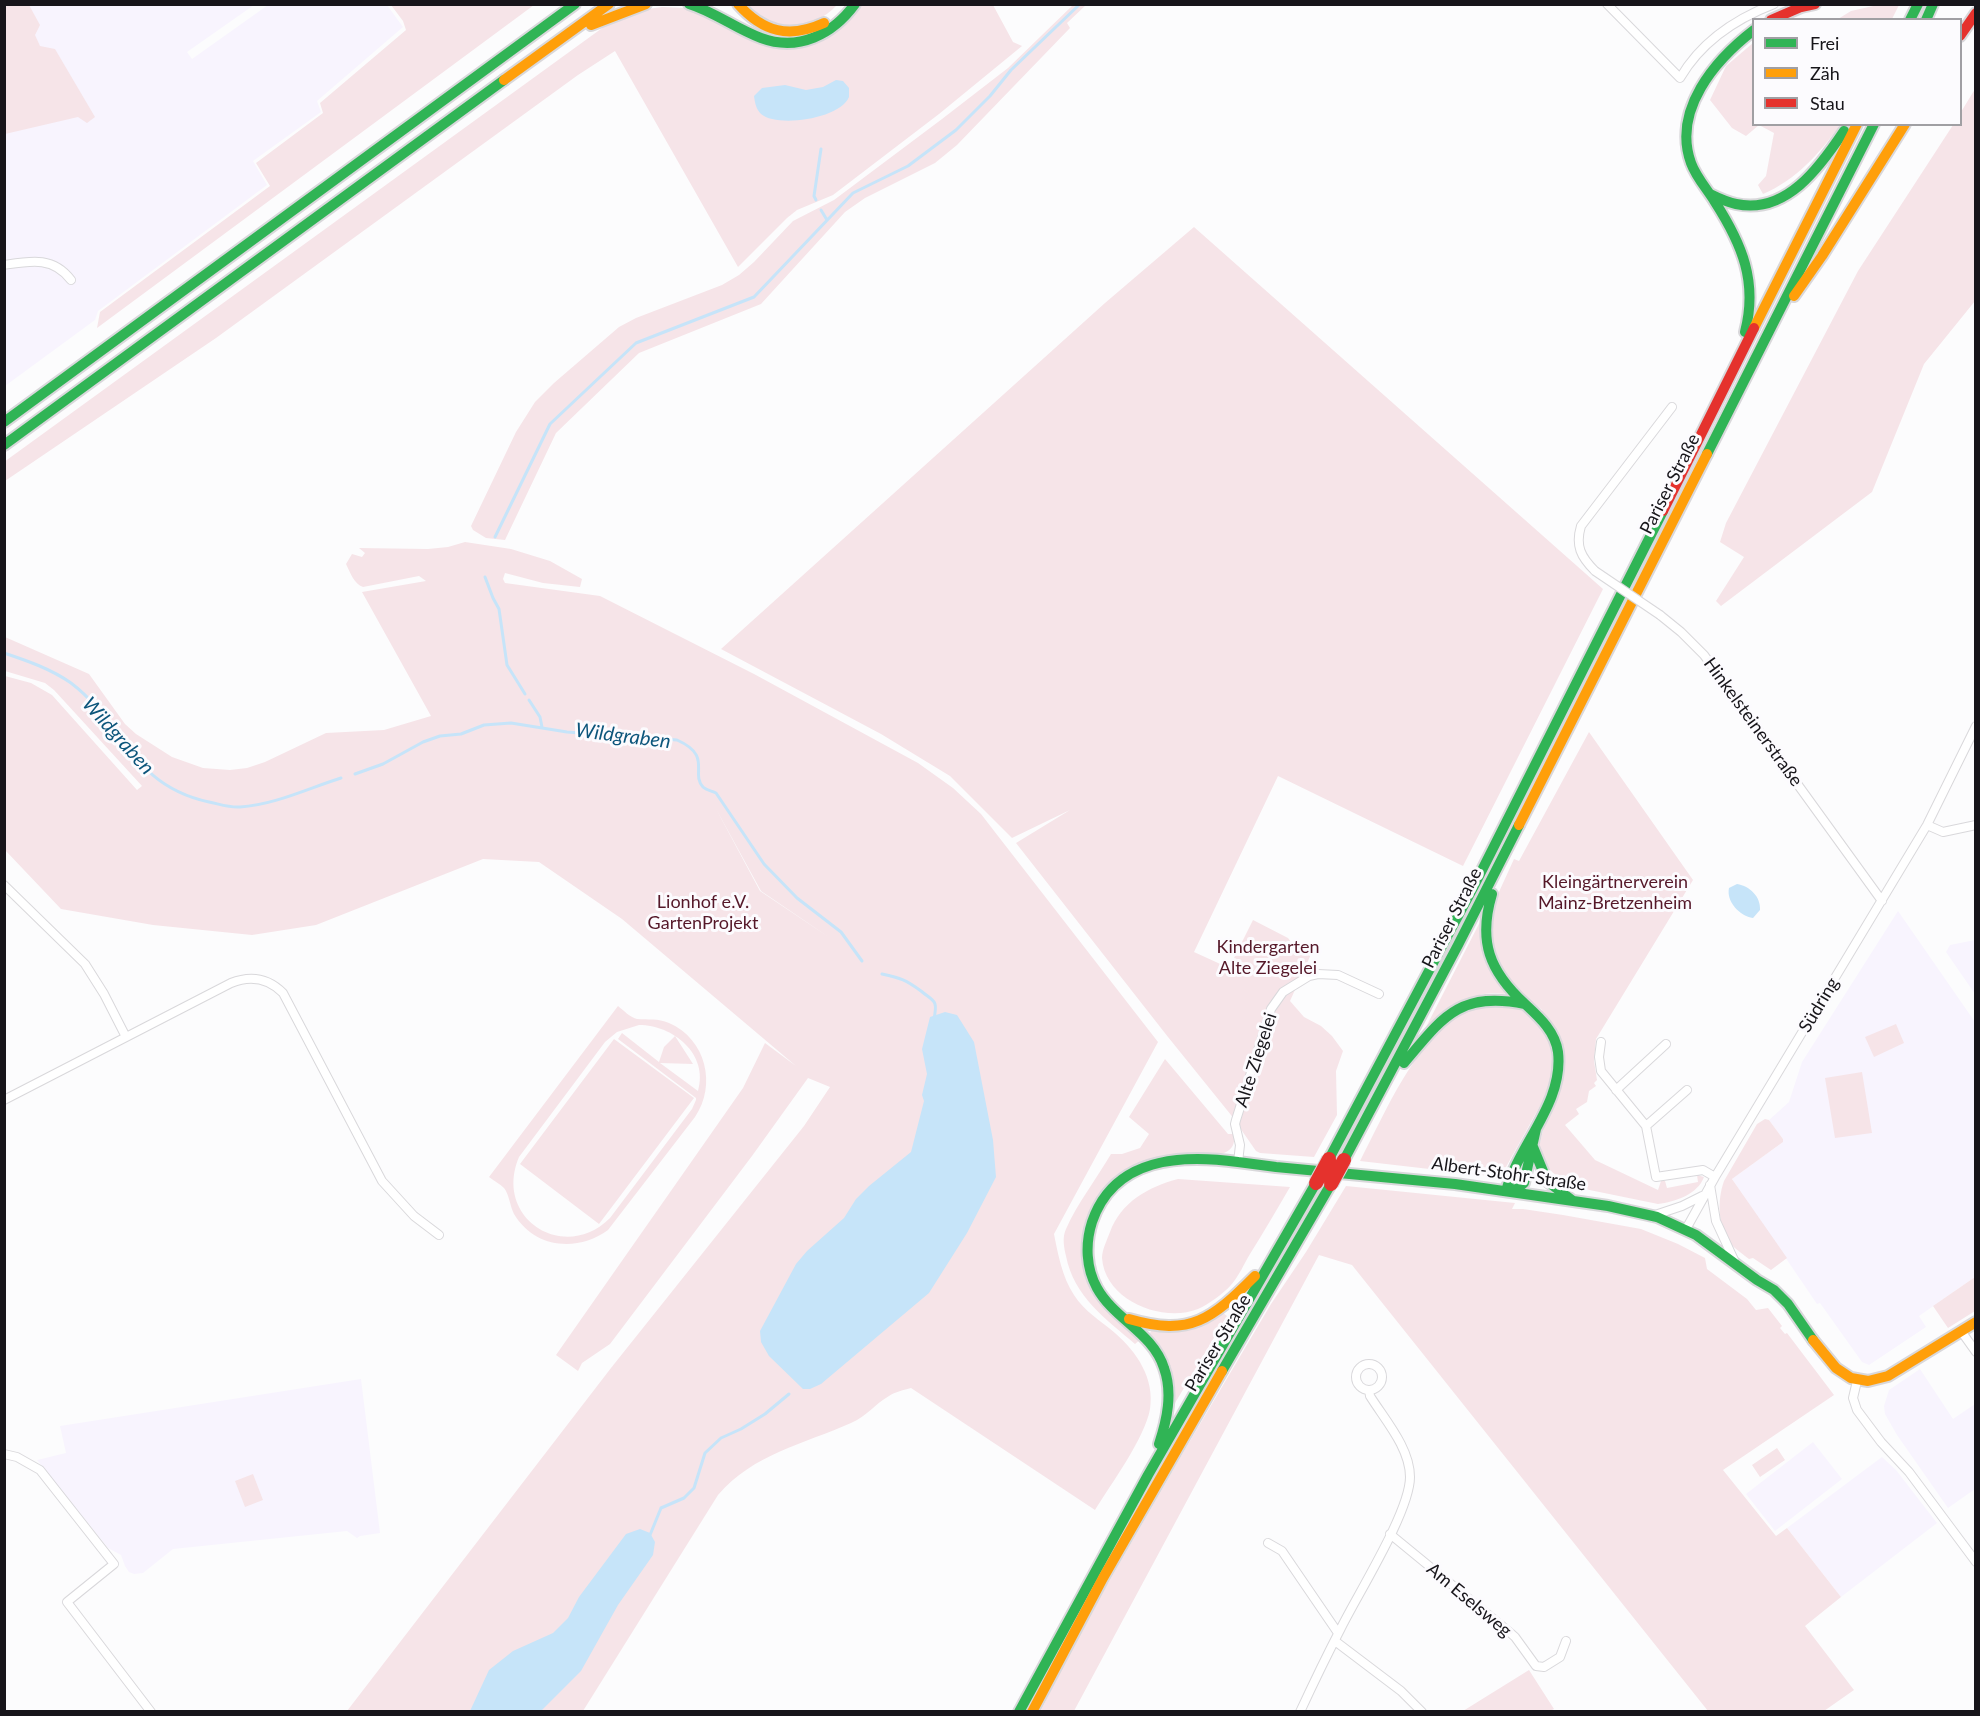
<!DOCTYPE html>
<meta charset="utf-8">
<style>
body{margin:0}
#map{position:relative;width:1980px;height:1716px;overflow:hidden;background:#fcfcfd;font-family:Lato,sans-serif}
canvas{display:block}
.frame{position:absolute;inset:0;border:6px solid #17151a;pointer-events:none}
.legend{position:absolute;left:1752px;top:18px;width:210px;height:108px;box-sizing:border-box;background:#fcfbfe;border:2px solid #a09fa3;margin:0;padding:8px 10px;list-style:none;font-size:18px;color:#17151a}
.legend li{display:flex;align-items:center;gap:12px;height:30px}
.legend b{width:30px;border:2px solid #a09fa3}
</style>
<div id="map">
<canvas width="1980" height="1716"></canvas>
<div class="frame"></div>
<ul class="legend">
<li><b style="height:8px;background:#30b455"></b>Frei</li>
<li><b style="height:8px;background:#ff9f0a"></b>Zäh</li>
<li><b style="height:8px;background:#e5322d"></b>Stau</li>
</ul>
</div>
<script>
const g = document.querySelector('canvas').getContext('2d');
g.lineJoin = 'round';
function fill(path, color) { g.fillStyle = color; g.fill(path, 'evenodd'); }
function stroke(path, color, width, dash) { g.strokeStyle = color; g.lineWidth = width; g.lineCap = dash ? 'butt' : 'round'; g.setLineDash(dash || []); g.stroke(path); }
function label(font, color, halo, rows, align = 'center') {
  g.font = font + ' Lato,sans-serif'; g.lineWidth = 6; g.setLineDash([]); g.textBaseline = 'middle'; g.strokeStyle = halo; g.fillStyle = color; for (const [text, x, y, turn = 0] of rows) {
    g.save(); g.translate(x, y); g.rotate((+turn || 0) * Math.PI / 180); g.textAlign = isNaN(turn) ? turn : align; if (halo) g.strokeText(text, 0, 0); g.fillText(text, 0, 0); g.restore();
  }
}
const built = new Path2D(`
 M5 5H254L187 52 192 59 268 5H387L403 27 317 101 321 112 253 161 267 185 98 311 95 320 5 386Z
 M1898 911 1975 1022V1277L1919 1316 1926 1327 1869 1365 1862 1362 1820 1303 1817 1304 1732 1179 1783 1142V1139L1769 1120 1789 1102 1802 1062Z
 M1975 940H1976L1975 994 1946 952 1950 945Z
 M1920 1369 1953 1419 1975 1404V1489L1948 1508 1897 1435 1885 1414 1884 1406 1889 1390Z
 M361 1379 380 1533 360 1536 357 1538 347 1531 173 1549 143 1573 134 1574 129 1572 125 1566 121 1555 108 1548 37 1460 66 1453 60 1426Z
 M1813 1442 1842 1479 1775 1531 1746 1494Z
 M1882 1457 1896 1470 1937 1523 1841 1597 1787 1528Z`);
const green = new Path2D(`
 M1882 4 1899 5 1892 19H1838L1851 11Z
 M4 5H29L40 25 35 35 40 46 55 49 95 117 87 123 78 117 5 134Z
 M391 5H534L97 328 100 312 270 186 256 163 323 113 320 103 406 30 403 21Z
 M743 5H837C821 23 794 31 771 24 761 21 751 10 743 5Z
 M861 5H993L1013 42 1022 46 939 114 833 195 797 210 787 218 738 267 615 51 578 75 216 338 5 481 4 462 605 26 641 10 662 7 686 8 792 47Z
 M1073 5H1086L1067 23 1070 28 957 145 935 163 865 198 845 212 761 304 639 353 556 433 505 540 486 538 473 530 471 526 516 432 535 402 554 383 619 327 636 318 722 285 739 275 754 262 793 221 834 200 942 119 1008 68Z
 M1753 43 1754 124 1840 125C1820 153 1796 180 1763 194L1758 185 1766 176 1774 133 1759 125 1746 136 1732 128 1710 100 1726 66Z
 M1975 89V301L1924 364 1872 492 1721 606 1716 601 1744 557 1720 542 1726 523 1858 271 1953 125 1960 124 1961 112Z
 M1194 227 1603 589 1463 866 1278 776 1194 952 1229 968 1253 920 1288 938 1291 942 1312 952 1290 1001 1304 1017 1321 1026 1332 1036 1343 1051 1336 1071 1337 1115 1314 1157 1260 1153 1256 1151 1231 1115 1168 1037 1016 843 1070 810 1012 838 950 776 881 734 721 649 1105 303Z
 M465 542 511 549 550 561 582 579 580 587 543 583 505 573 503 579 505 583 600 596 754 674 918 763 953 788 981 814 998 836 1158 1042 1054 1234C1058 1254 1062 1277 1074 1295 1084 1311 1101 1321 1115 1333 1137 1352 1155 1379 1150 1409 1145 1438 1111 1484 1095 1510L911 1388C904 1390 895 1392 889 1396 875 1404 867 1416 851 1423 804 1444 753 1454 718 1495L583 1711H347L611 1368 804 1126 830 1087 808 1078 752 1156 610 1344 582 1363 578 1371 556 1355 743 1088 765 1043 796 1066 622 919 539 862 483 859 316 925 252 935 153 925 61 909 5 850V676L31 683 52 695 137 790 142 786 54 690 45 683 5 671V637L89 674 125 724 136 734 172 757 203 768 230 770 247 768 265 762 326 733 384 730 431 716 362 592 426 581 419 576 363 587C354 584 350 572 346 564L352 554 362 557 365 553 359 548 428 549 448 547ZM715 807 761 891 833 940 760 891Z
 M1589 732 1693 880 1596 1039 1594 1061 1597 1080 1594 1083 1596 1086 1589 1091 1587 1102 1576 1109 1579 1114 1565 1125 1595 1160 1658 1190 1661 1181H1665L1667 1188 1698 1182 1697 1175 1704 1177C1698 1194 1675 1202 1658 1204L1570 1186 1552 1172 1548 1173 1539 1147 1545 1122 1560 1089 1542 1010 1516 988 1491 950 1493 905 1514 859 1519 861Z
 M1481 920 1505 994C1470 989 1453 1008 1426 1027Z
 M1494 1002 1526 1011 1538 1022 1550 1043 1553 1071 1545 1097 1506 1167 1490 1176 1360 1161C1387 1109 1413 1045 1463 1010 1470 1005 1484 1004 1494 1002Z
 M618 1006C623 1010 631 1018 637 1019 648 1020 658 1018 669 1023 706 1039 717 1085 695 1117L608 1230C578 1252 535 1249 514 1214 510 1206 509 1194 504 1188 500 1184 493 1180 489 1177ZM639 1025C673 1025 709 1054 698 1091L660 1063 693 1064 675 1036 664 1047 659 1062 622 1033 618 1039 696 1098V1100L692 1109 610 1218C564 1264 493 1218 519 1157L605 1042 617 1032Z
 M1896 1024 1904 1043 1874 1057 1865 1037Z
 M614 1039 694 1098 599 1224 520 1164Z
 M1165 1059 1228 1134H1234C1235 1144 1233 1149 1224 1153L1120 1174 1082 1258 1141 1339 1135 1344C1106 1319 1074 1297 1066 1256 1064 1248 1062 1237 1066 1229 1077 1204 1097 1178 1111 1154H1122L1140 1148 1149 1134 1129 1117Z
 M1862 1072 1872 1133 1835 1138 1825 1078Z
 M1765 1119 1769 1120 1783 1139V1142L1732 1179 1787 1258 1771 1270 1753 1258 1749 1259C1743 1254 1736 1250 1730 1243 1718 1227 1717 1200 1724 1181L1757 1124Z
 M1178 1179 1290 1187C1277 1209 1264 1232 1250 1254 1244 1264 1239 1276 1231 1285 1223 1294 1209 1304 1198 1309 1163 1323 1105 1301 1102 1258 1102 1250 1107 1240 1110 1232 1121 1202 1148 1187 1178 1179Z
 M1346 1186 1515 1203 1512 1209H1523L1563 1215 1641 1229 1678 1244 1705 1258 1707 1269 1747 1299 1756 1310 1768 1308 1782 1326 1780 1328 1785 1334 1787 1333 1834 1395 1723 1470 1776 1536 1787 1528 1841 1597 1805 1626 1854 1690 1824 1711H1708L1352 1265 1319 1255 1074 1711 1040 1712 1088 1618 1184 1451 1271 1304 1306 1252Z
 M1975 1277V1311L1948 1328 1933 1306Z
 M1223 1313 1227 1316 1175 1403 1149 1335 1151 1331Z
 M1777 1448 1785 1460 1760 1477 1752 1465Z
 M253 1474 263 1500 245 1507 235 1481Z
 M1529 1670 1554 1709 1550 1711H1463Z`);
const water = new Path2D(`
 M836 80 843 81 849 88C849 88 849 97 849 97 840 119 777 128 761 114 756 109 755 103 754 96L762 88 785 85 806 90 823 87Z
 M1737 884C1750 886 1761 897 1760 910L1753 918C1740 916 1726 902 1729 888Z
 M945 1012 957 1015 974 1042 993 1140 996 1177 967 1233 929 1293 821 1384 810 1389H803L769 1356 761 1342 760 1331 796 1264 807 1251 844 1218 856 1199 869 1186 911 1152 924 1101 922 1095 927 1074 922 1049 930 1017Z
 M640 1529 650 1533 655 1542 653 1555 618 1605 581 1671 541 1711H470L489 1670 513 1651 553 1633 568 1618 579 1597 626 1534Z`);
const stream = new Path2D(`
 M816 200 814 196 821 149
 M821 210 827 220
 M495 537 550 424 636 343 754 297 853 193 908 166 956 130 990 96 1011 70 1080 4
 M485 577 493 598 499 609 507 665 525 694
 M4 653C28 661 51 669 71 683 125 724 130 785 209 802 219 804 230 808 240 807 274 805 309 788 341 778
 M529 700 540 717 542 727
 M355 774 383 764 423 742 440 736 461 734 484 725 511 723 567 732 677 740C713 756 690 773 703 787 706 790 712 791 716 793L764 864 797 898 841 932 862 961
 M882 974C901 978 906 980 921 991 934 1002 938 999 934 1019
 M650 1535 661 1508 684 1498 694 1488 705 1453 721 1438 741 1429 765 1414 789 1394`);
const street = new Path2D(`
 M1607 4 1680 78C1701 42 1735 19 1774 4
 M4 265C30 261 53 256 71 280
 M1595 571C1581 557 1575 546 1581 526L1672 407
 M1660 615 1681 632 1704 655 1882 901
 M1927 825 1943 832 1976 825
 M4 885 85 964 104 994 126 1037
 M1601 1042 1599 1057 1601 1071 1646 1126 1656 1177 1703 1170 1715 1177
 M1616 1090 1666 1044
 M4 1100 231 983C251 975 268 978 283 993L382 1181 414 1216 439 1235
 M1646 1126 1687 1090
 M1238 1162 1240 1145 1235 1124 1236 1120 1271 1009 1283 992 1309 976 1318 974 1338 975 1379 994
 M1710 1185 1716 1221 1734 1260
 M1655 1215 1682 1206 1702 1196
 M1686 1229 1715 1177 1927 825 1976 726
 M1961 1331 1976 1352
 M1356 1377a13 13 0 1 1 26 0a13 13 0 1 1-26 0Z
 M1857 1381 1853 1398 1857 1410 1881 1442 1909 1472 1976 1562
 M4 1454 17 1457 40 1470 114 1564 67 1602 151 1712
 M1390 1534 1507 1630 1515 1637 1536 1666 1544 1667 1560 1657 1566 1641
 M1268 1543 1282 1551 1338 1633
 M1335 1641 1401 1691 1422 1712
 M1300 1712C1313 1684 1326 1657 1340 1630 1357 1595 1410 1512 1410 1477 1410 1448 1385 1420 1370 1396L1369 1390`);
const fast = new Path2D(`
 M689 4C715 12 736 29 761 38 799 52 833 34 855 4
 M1910 20 1918 4
 M1926 20 1933 4
 M1710 194C1718 198 1727 202 1736 204 1786 215 1820 167 1844 131
 M1745 332C1758 282 1742 244 1715 202 1707 189 1696 177 1691 163 1672 110 1715 60 1754 30
 M4 422 575 4
 M4 445 504 80
 M1707 454 1874 124
 M1492 894C1478 941 1489 971 1525 1004 1539 1017 1555 1031 1558 1052 1564 1103 1519 1144 1506 1191L1517 1189 1524 1183 1536 1129
 M1404 1063C1443 1017 1459 991 1525 1004
 M1533 1147 1547 1181 1573 1201
 M1329 1159 1474 886 1663 511
 M1344 1160 1458 945 1519 825
 M1238 1162 1276 1167 1455 1184 1608 1206 1657 1217 1696 1235 1757 1280 1774 1290 1788 1304 1813 1340
 M1222 1371 1331 1184
 M1159 1444C1167 1420 1173 1393 1164 1368 1153 1333 1114 1319 1097 1288 1086 1268 1085 1244 1092 1222 1114 1157 1181 1154 1238 1162
 M1019 1712 1148 1475 1316 1183`);
const slow = new Path2D(`
 M738 4C763 32 789 39 824 23
 M591 25 646 4
 M504 80 609 4
 M1794 296 1822 256 1905 124
 M1754 328 1857 124
 M1519 825 1707 454
 M1129 1319C1191 1337 1212 1319 1255 1276
 M1813 1340 1836 1368 1851 1378 1868 1381 1888 1376 1976 1322
 M1032 1712 1103 1578 1222 1371`);
const jam = new Path2D(`
 M1771 20 1801 7 1815 4
 M1960 36 1976 13
 M1663 511 1754 328`);
const streetBridge = new Path2D(`
 M1595 571 1660 615`);
const jamBridge = new Path2D(`
 M1316 1183 1329 1159
 M1331 1184 1344 1160`);
const streetNames = [
 ["Pariser Straße",1670,484,-63],
 ["Hinkelsteinerstraße",1753,722,54],
 ["Pariser Straße",1452,918,-63],
 ["Südring",1819,1005,-59],
 ["Alte Ziegelei",1256,1060,-72],
 ["Albert-Stohr-Straße",1509,1174,8],
 ["Pariser Straße",1218,1343,-59],
 ["Am Eselsweg",1469,1600,40]
];
const parkNames = [
 ["Kleingärtnerverein",1615,882],
 ["Mainz-Bretzenheim",1615,903],
 ["Lionhof e.V.",703,902],
 ["GartenProjekt",703,923],
 ["Kindergarten",1268,947],
 ["Alte Ziegelei",1268,968]
];
const waterNames = [
 ["Wildgraben",118,736,48],
 ["Wildgraben",623,736,7]
];
fill(built, '#f8f4fe');
fill(green, '#f6e4e8');
fill(water, '#c6e4f9');
stroke(stream, '#c6e4f9', 3);
stroke(street, '#d9d8db', 10);
stroke(fast, '#d9d8db', 14);
stroke(slow, '#d9d8db', 14);
stroke(jam, '#d9d8db', 14);
stroke(street, '#fff', 8);
stroke(fast, '#30b455', 10);
stroke(slow, '#ff9f0a', 10);
stroke(jam, '#e5322d', 10);
stroke(streetBridge, '#d9d8db', 10, []);
stroke(jamBridge, '#d9d8db', 16, []);
stroke(streetBridge, '#fff', 8);
stroke(jamBridge, '#e5322d', 14);
label('18px', '#17151a', '#fcfbfe', streetNames);
label('18px', '#551829', '#fcfbfe', parkNames);
label('italic 20px', '#0c557b', '#fcfbfe', waterNames);
</script>
